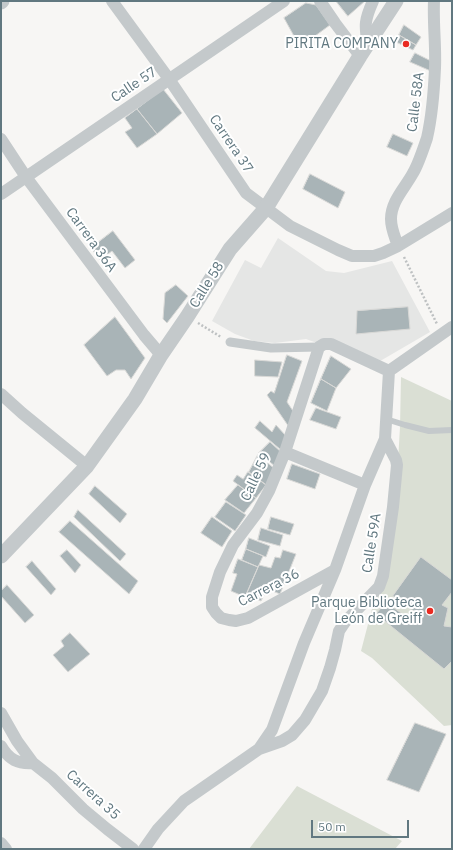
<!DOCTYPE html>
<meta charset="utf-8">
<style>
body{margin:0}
#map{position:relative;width:453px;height:850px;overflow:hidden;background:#f7f6f4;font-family:"IBM Plex Sans",sans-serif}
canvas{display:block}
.frame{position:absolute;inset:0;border:2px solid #617880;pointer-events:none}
.scale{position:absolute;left:311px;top:820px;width:98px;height:18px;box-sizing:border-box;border:2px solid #617880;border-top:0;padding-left:5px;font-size:12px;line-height:14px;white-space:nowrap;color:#617880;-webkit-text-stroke:3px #fff;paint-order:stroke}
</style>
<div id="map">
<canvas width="453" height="850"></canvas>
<div class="frame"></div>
<div class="scale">50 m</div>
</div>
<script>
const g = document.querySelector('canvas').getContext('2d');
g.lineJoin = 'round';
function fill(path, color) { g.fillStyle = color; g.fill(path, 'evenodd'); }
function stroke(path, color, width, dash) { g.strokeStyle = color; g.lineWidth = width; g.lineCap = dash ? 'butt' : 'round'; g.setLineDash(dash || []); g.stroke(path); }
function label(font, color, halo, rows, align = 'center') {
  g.font = font + ' "IBM Plex Sans",sans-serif'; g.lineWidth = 4; g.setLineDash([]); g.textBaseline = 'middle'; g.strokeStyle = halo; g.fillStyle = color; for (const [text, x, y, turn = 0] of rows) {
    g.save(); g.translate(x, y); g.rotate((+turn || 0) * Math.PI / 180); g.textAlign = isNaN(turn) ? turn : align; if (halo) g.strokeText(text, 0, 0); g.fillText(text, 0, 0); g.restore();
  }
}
const built = new Path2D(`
 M278 238 326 271 344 273 392 261 430 332 375 364 306 339 275 343 254 341 235 334 212 321 245 260 261 268Z`);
const green = new Path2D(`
 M401 377 452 401V725L444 726 372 658 361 651 379 582 397 479 400 427Z
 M297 786 402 841 395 849H249Z`);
const building = new Path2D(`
 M336 1H365L348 16Z
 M306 3 316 5 330 25 300 47 284 18Z
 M404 25 421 37 416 45 399 35Z
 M399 35 416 45 413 50 396 42Z
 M415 53 433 62V72L410 62Z
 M163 89 182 113 157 134 137 109Z
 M137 109 157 134 137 148 125 132 132 128 125 118Z
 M393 134 413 143 407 156 387 147Z
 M310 174 345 192 338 208 303 189Z
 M113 231 135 260 125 268 112 251 100 260 91 248Z
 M176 285 188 296 167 323 163 319 165 293Z
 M408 307 410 329 356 334 357 311Z
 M115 317 145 358 131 379 125 370H116L107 376 84 345Z
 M287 355 302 361 287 402 293 411 289 427 267 395 271 391 274 393Z
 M331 356 351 369 336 388 321 379Z
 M255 360 282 362 278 377 255 376Z
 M321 379 336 388 327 411 311 403Z
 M316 408 341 417 336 429 310 420Z
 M260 421 272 432 276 425 286 436 281 450 255 428Z
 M270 442 281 452 276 467 259 453Z
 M258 455 276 470 269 487 249 472Z
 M292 464 320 474 315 489 287 479Z
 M248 472 266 485 256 498 233 481 237 475 243 479Z
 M238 485 256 498 244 513 225 500Z
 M95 486 127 514 120 523 89 494Z
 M226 502 246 515 235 531 215 517Z
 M78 510 126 554 120 561 74 517Z
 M212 517 232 531 222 547 201 533Z
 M271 517 294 524 290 535 268 529Z
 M70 521 138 581 129 594 59 532Z
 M261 528 283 535 280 546 258 540Z
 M249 538 270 546 266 557 246 549Z
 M246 549 263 556 258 567 242 560Z
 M67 550 81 565 75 573 60 556Z
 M283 550 296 554 280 594 270 590 269 595 265 593 261 601 246 595 259 565 271 568 275 557 280 558Z
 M421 557 452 580V592L442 605 448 608 444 626 452 627V662H451L444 669 376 614 386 602 416 624 421 616 393 596Z
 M238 559 258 567 245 597 231 591 237 574 233 573Z
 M32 561 56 589 51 595 26 567Z
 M7 585 34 615 25 623 1 596V591Z
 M70 633 90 654 68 672 53 655 64 646 61 641Z
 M415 723 446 734 419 792 387 780Z`);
const path = new Path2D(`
 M404 257 437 324
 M198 323 221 337`);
const service = new Path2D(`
 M386 419 405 425 429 431 452 430`);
const pedestrian = new Path2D(`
 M230 342 271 348 319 347`);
const minor = new Path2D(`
 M112 1 169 79 246 193 290 226 338 250 352 256H374L383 253 398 246 452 213
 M320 1 335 23 360 56
 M368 44C364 25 365 19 373 1
 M1 139 26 177 144 335 161 355
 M1 194 284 1
 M398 246C395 237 391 229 391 219 391 201 405 188 413 173 418 165 424 147 427 138 432 116 434 91 435 68 436 46 433 24 434 1
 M389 371 452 327
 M1 394 22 413 87 466
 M285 452 365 485
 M335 570 248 618 236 621 229 620 221 618 216 613 212 607V597L220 572 233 545 257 513 269 491 285 452 319 347 324 344H331L389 371
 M1 713 17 741 33 763 52 778 83 809 107 829 133 849
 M1 746C9 760 18 764 33 763
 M259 749 282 741 292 735 305 720 322 691 330 668 335 650 339 631 345 622 379 587 383 576 393 507 397 465 396 460 385 439
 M1 843 6 849
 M144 849 158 829 184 801 259 749 272 730 304 643 335 570 365 485 385 439 389 371`);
const tertiary = new Path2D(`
 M1 2 2 1
 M1 556 87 466 135 399 161 355 187 317 230 249 266 208 360 56 396 1`);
const markers = [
 [406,44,4,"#e92b22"],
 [430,611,4,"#e92b22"]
];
const poiNames = [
 ["PIRITA COMPANY",398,44],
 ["Parque Biblioteca",422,603],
 ["León de Greiff",422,619]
];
const streetNames = [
 ["Calle 57",134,85,-34],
 ["Calle 58A",416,102,-83],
 ["Carrera 37",231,144,56],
 ["Carrera 36A",91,240,54],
 ["Calle 58",207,285,-58],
 ["Calle 59",256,477,-65],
 ["Calle 59A",372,543,-81],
 ["Carrera 36",269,588,-27],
 ["Carrera 35",93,795,42]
];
fill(built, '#e5e6e5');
fill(green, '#dadfd4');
fill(building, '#a9b4b7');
stroke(building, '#d8d8d6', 1);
stroke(path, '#bec1c2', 2.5, [2, 2]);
stroke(service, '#c4c9cb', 6);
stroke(pedestrian, '#c4c9cb', 9);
stroke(minor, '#c4c9cb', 12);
stroke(tertiary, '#c4c9cb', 15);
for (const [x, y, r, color] of markers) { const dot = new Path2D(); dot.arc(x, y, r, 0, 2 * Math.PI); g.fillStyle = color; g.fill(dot); stroke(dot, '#fff', 1.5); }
label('14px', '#617880', '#fff', poiNames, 'right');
label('14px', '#617880', '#fff', streetNames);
</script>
